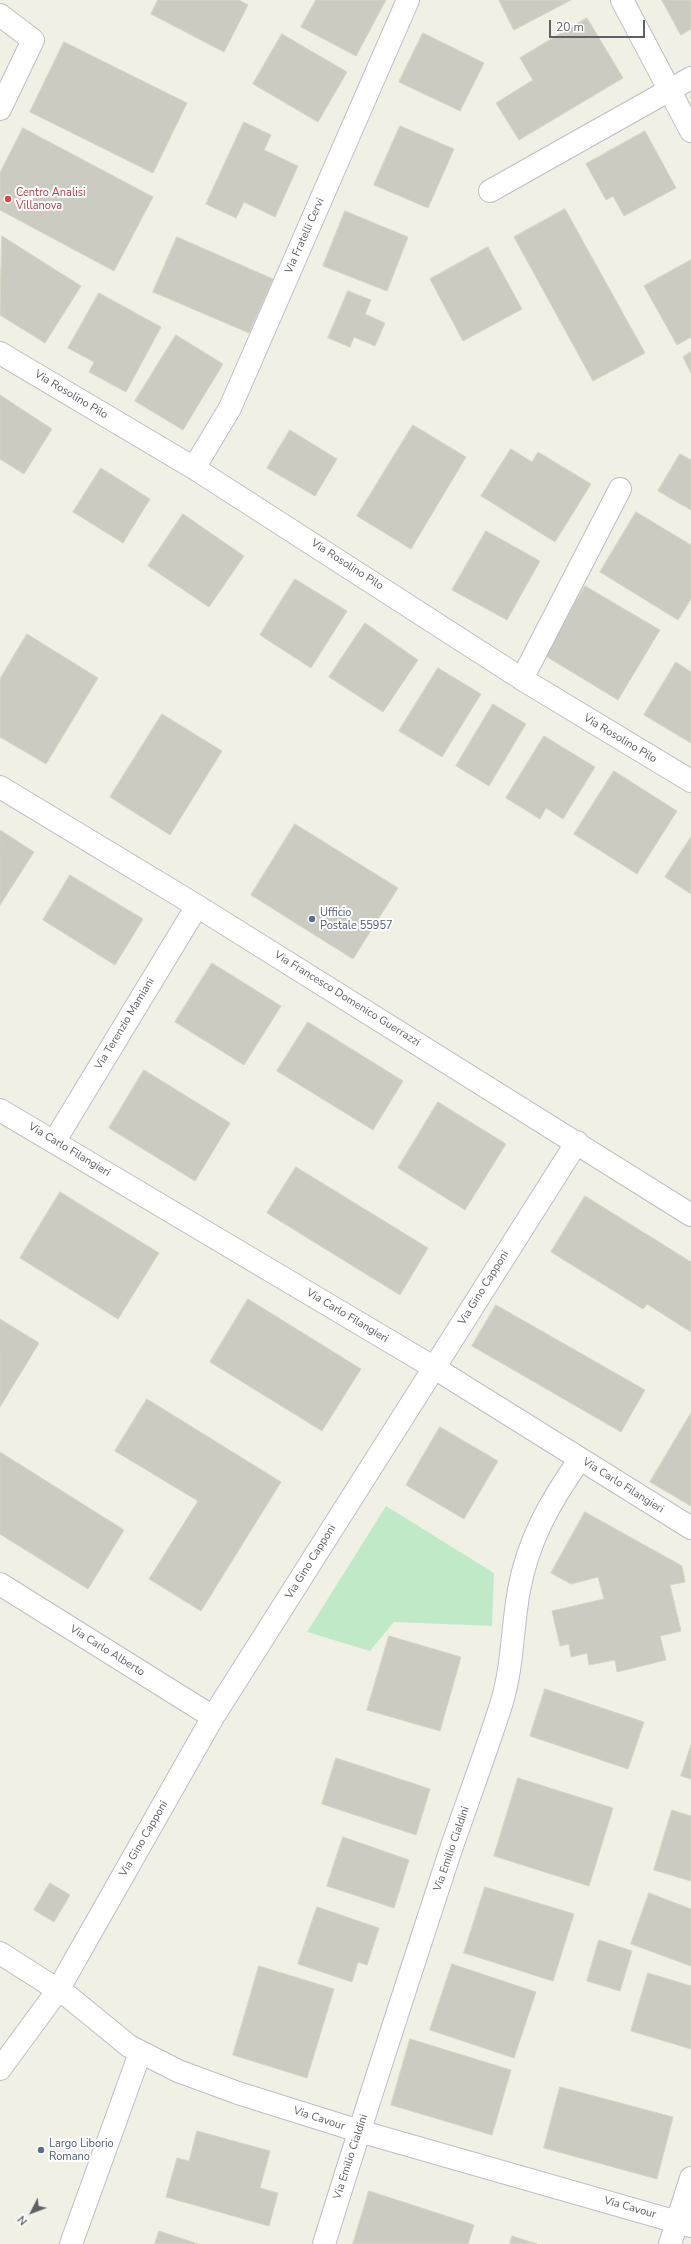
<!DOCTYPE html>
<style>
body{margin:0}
#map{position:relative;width:691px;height:2244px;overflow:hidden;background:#f1f0e5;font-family:"Nunito Sans",sans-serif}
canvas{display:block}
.north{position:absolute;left:12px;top:2192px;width:40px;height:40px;-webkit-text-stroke:3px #fff;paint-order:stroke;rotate:228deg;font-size:11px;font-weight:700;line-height:16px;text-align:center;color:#5d6067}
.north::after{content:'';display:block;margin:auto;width:14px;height:18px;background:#5d6067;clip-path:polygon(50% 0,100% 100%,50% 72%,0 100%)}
.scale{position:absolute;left:549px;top:20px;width:96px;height:18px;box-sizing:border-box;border:2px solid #5d6067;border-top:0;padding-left:5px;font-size:12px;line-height:14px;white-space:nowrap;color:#5d6067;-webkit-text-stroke:3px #fff;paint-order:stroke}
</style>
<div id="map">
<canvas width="691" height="2244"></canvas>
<div class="north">N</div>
<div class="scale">20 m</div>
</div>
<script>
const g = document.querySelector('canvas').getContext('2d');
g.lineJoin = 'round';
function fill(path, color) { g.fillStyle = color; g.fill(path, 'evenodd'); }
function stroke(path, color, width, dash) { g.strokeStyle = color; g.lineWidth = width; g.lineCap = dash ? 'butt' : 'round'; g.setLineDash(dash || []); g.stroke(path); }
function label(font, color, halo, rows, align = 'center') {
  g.font = font + ' "Nunito Sans",sans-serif'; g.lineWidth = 4; g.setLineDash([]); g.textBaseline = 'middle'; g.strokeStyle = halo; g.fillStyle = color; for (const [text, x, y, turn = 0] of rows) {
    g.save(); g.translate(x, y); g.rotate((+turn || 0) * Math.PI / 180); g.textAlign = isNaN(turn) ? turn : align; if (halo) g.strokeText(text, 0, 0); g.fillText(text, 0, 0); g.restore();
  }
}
const green = new Path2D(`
 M386 1506 494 1573 492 1626 394 1622 370 1651 307 1632Z`);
const building = new Path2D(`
 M158 0H239L248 5 224 52 151 14Z
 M316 0H386L356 56 301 27Z
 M499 0H571L514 30Z
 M662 0H691V29L681 35Z
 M587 18 623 78 519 140 496 103 533 80 520 58Z
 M423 33 484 63 460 111 399 82Z
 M282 34 347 72 318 122 253 84Z
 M64 42 187 103 153 173 30 112Z
 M244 122 271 135 264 150 298 166 275 217 244 202 236 218 206 204Z
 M400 126 454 149 428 208 374 185Z
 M23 128 153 197 114 271 0 210V173Z
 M645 131 676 188 624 216 613 196 606 200 586 164Z
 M565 209 645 353 593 381 514 237Z
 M345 211 408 237 387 291 323 266Z
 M2 236 81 286 45 343 0 315Z
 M177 237 273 279 249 333 153 292Z
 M488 247 522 309 463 341 430 279Z
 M691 260V337L677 345 644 286Z
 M348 291 371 300 365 314 385 323 375 346 354 337 350 347 328 338Z
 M99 293 161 327 126 392 89 372 94 362 68 348Z
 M176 335 223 364 183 430 135 401Z
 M691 352V373L683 357Z
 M0 395 52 429 24 474 0 459Z
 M413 425 466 457 411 549 357 516Z
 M290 430 337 459 315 496 267 468Z
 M511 449 532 462 538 452 591 484 555 542 481 496Z
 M680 454 691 460V510L658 491Z
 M101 468 150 499 123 543 73 512Z
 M636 512 691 545V599L678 620 600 572Z
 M183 514 244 556 209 607 148 566Z
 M486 531 540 561 507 620 452 590Z
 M295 579 347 611 311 668 260 635Z
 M585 586 660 630 618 700 544 655Z
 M365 623 418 660 383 712 329 677Z
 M27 634 98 678 46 764 0 737V679Z
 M676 662 691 672V743L644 715Z
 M438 668 481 694 442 757 399 731Z
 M493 704 526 724 489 786 456 766Z
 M162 714 222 751 170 835 110 797Z
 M544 736 595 767 563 819 546 808 540 819 506 798Z
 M614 771 677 811 637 874 574 834Z
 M295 824 398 888 353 959 251 895Z
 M0 830 34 852 0 905Z
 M691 837V894L665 877Z
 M70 875 143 919 115 965 43 920Z
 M212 963 281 1006 244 1065 175 1022Z
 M308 1022 403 1081 373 1130 277 1071Z
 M144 1070 230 1123 195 1181 109 1128Z
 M438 1102 506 1144 465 1210 398 1168Z
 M296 1167 428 1248 400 1295 267 1213Z
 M60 1192 159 1253 118 1319 20 1258Z
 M585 1196 691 1262V1332L647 1304 643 1309 551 1252Z
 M248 1299 361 1369 322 1431 210 1362Z
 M496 1305 645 1390 621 1432 472 1346Z
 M0 1319 39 1343 0 1407Z
 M147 1399 281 1482 201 1611 149 1579 198 1501 115 1451Z
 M691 1413V1506L650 1482Z
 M440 1427 498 1461 464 1519 406 1485Z
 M0 1452 124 1530 88 1589 0 1534Z
 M585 1512 682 1566 685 1582 670 1585 681 1631 660 1636 666 1660 617 1672 615 1660 589 1665 587 1653 571 1657 569 1644 560 1646 552 1611 604 1599 598 1577 571 1584 551 1573Z
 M389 1636 461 1657 440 1731 367 1710Z
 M545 1689 644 1722 628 1769 530 1736Z
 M691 1745V1779L681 1776Z
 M336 1758 430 1789 416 1835 322 1804Z
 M518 1778 613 1808 589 1886 494 1856Z
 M672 1810 691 1816V1881L654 1870Z
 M343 1837 409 1860 394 1908 327 1886Z
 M50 1883 70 1895 54 1922 34 1910Z
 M485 1887 574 1914 553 1981 464 1953Z
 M649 1893 691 1909V1966L631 1944Z
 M317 1907 379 1928 367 1965 358 1962 352 1982 298 1964Z
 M599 1940 632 1951 620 1991 587 1981Z
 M452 1964 536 1992 514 2058 430 2030Z
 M259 1966 334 1989 307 2078 233 2055Z
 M648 1973 691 1986V2049L631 2031Z
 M410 2039 511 2070 492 2135 391 2105Z
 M560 2087 673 2117 657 2179 544 2148Z
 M197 2131 270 2151 260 2188 278 2193 269 2226 166 2197 177 2158 189 2161Z
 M369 2191 474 2225 468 2244H353Z
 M159 2231 198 2244H155Z
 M512 2236 537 2244H510Z`);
const minor = new Path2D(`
 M622 0 691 131
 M0 15 33 40 0 109
 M490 191 691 78
 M0 353 194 468 522 679 691 781
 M194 468 230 408 408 0
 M522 679 620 489
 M0 787 197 906 691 1215
 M0 1110 433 1367 691 1528
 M54 1142 197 906
 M0 1584 213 1717
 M0 1953 69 1997 129 2046 178 2071 238 2093 359 2131 691 2226
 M0 2069 58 1990 213 1717 577 1142
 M71 2244 140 2053
 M324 2244C364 2114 407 1984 449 1855 466 1805 485 1755 501 1705 513 1667 512 1628 519 1590 528 1540 551 1500 580 1459
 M670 2244 691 2178`);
const markers = [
 [8,199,4,"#e0444e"],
 [312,919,4,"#5c6f8a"],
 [41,2150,4,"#5c6f8a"]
];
const healthNames = [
 ["Centro Analisi",16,193],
 ["Villanova",16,206]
];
const streetNames = [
 ["Via Fratelli Cervi",305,236,-66],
 ["Via Rosolino Pilo",71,395,31],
 ["Via Rosolino Pilo",347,565,33],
 ["Via Rosolino Pilo",620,739,31],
 ["Via Francesco Domenico Guerrazzi",347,999,32],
 ["Via Terenzio Mamiani",125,1024,-59],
 ["Via Carlo Filangieri",69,1150,31],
 ["Via Gino Capponi",484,1288,-58],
 ["Via Carlo Filangieri",347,1316,31],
 ["Via Carlo Filangieri",623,1486,32],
 ["Via Gino Capponi",311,1562,-58],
 ["Via Carlo Alberto",107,1651,32],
 ["Via Gino Capponi",144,1839,-60],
 ["Via Emilio Cialdini",452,1849,-71],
 ["Via Cavour",319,2119,18],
 ["Via Emilio Cialdini",351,2157,-72],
 ["Via Cavour",630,2208,16]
];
const serviceNames = [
 ["Ufficio",320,913],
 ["Postale 55957",320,926],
 ["Largo Liborio",49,2144],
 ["Romano",49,2157]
];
fill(green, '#c0eac7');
fill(building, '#cccbc2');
stroke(building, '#d6d4c3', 1);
stroke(minor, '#bdbec5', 24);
stroke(minor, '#fff', 22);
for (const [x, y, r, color] of markers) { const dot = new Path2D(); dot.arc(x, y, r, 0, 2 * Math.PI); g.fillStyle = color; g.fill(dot); stroke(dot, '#fff', 1.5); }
label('11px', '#be3a42', '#fff', healthNames, 'left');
label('11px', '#5d6067', '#fff', streetNames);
label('11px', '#4e5e75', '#fff', serviceNames, 'left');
</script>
